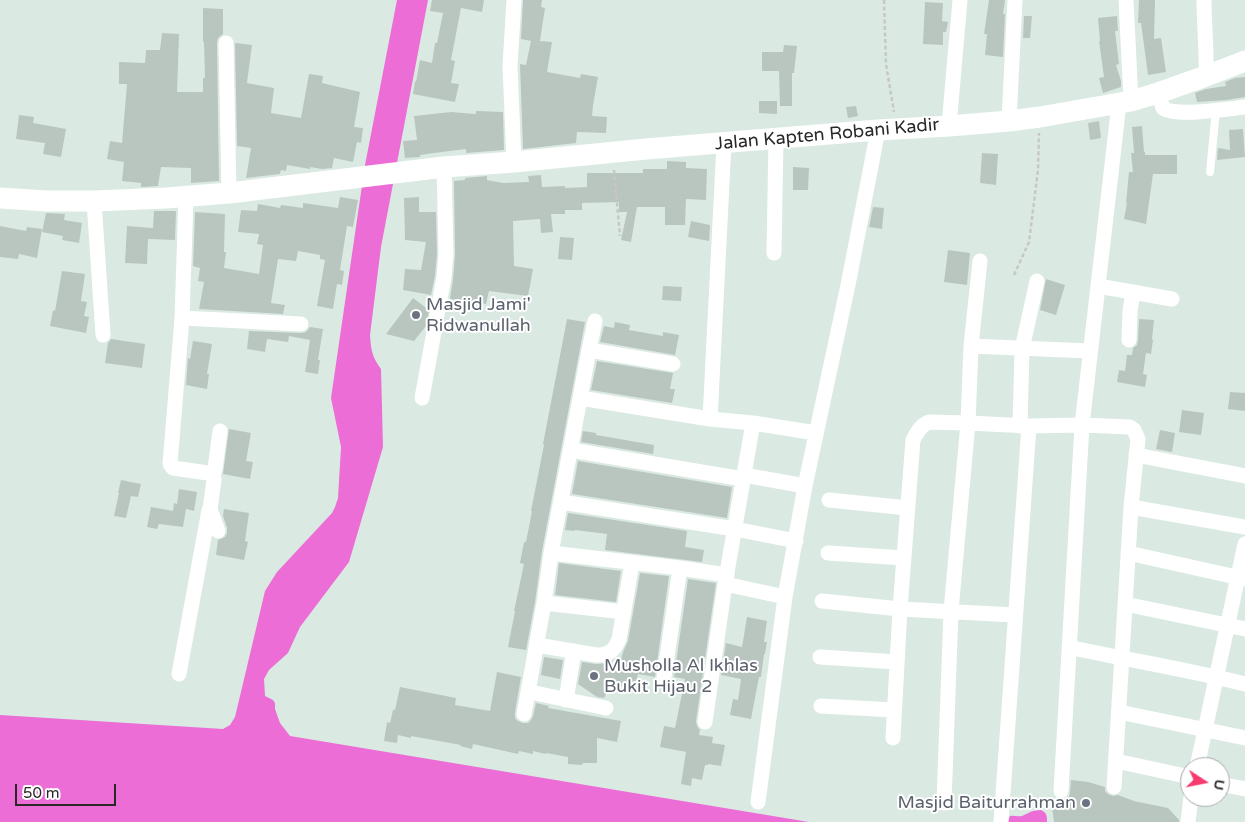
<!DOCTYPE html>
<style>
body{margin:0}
#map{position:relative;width:1245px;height:822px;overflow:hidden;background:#daeae2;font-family:"Varela Round",sans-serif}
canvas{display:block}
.north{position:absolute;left:1180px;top:757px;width:50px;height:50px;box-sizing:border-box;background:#fff;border:1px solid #a9a9a9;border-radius:50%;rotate:101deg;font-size:14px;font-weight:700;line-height:20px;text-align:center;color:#282828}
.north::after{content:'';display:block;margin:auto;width:18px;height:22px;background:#f63b70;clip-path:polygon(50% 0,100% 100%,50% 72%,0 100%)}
.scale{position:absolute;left:15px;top:784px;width:101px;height:22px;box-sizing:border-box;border:2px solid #282828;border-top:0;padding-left:6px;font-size:15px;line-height:18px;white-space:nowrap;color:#282828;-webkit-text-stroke:4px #fff;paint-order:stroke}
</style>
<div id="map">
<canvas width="1245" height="822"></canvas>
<div class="north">U</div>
<div class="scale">50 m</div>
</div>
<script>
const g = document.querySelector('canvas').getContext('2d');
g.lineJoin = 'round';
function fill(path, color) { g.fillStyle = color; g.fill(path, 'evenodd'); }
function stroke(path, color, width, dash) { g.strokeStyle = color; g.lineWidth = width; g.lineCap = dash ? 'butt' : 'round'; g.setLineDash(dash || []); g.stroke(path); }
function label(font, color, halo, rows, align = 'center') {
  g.font = font + ' "Varela Round",sans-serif'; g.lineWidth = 4; g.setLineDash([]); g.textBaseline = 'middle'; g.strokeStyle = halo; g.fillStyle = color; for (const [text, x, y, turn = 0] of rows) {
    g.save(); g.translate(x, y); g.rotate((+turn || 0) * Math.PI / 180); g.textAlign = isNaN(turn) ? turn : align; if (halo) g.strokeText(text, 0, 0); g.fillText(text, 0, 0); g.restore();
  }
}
const water = new Path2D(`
 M397 0H428L381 247 370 335C371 350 372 357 381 369L383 447 349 562 300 627 288 653 269 670 264 679 265 696 273 700 275 703V709L280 723 290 736 809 822H0V715L223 729 230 725 235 717 265 591 277 572 332 513 335 507 338 498 341 447 331 398 365 165Z
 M1041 810C1047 813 1047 816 1047 822H1007L1010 816C1015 815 1019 818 1024 815 1033 811 1030 811 1041 810Z`);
const building = new Path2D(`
 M432 0H484L482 12 461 8 451 60 455 61 451 83 459 84 455 102 413 94 415 81 416 82 420 60 432 63 435 43H437L443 13 430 11Z
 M523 0H542L541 7 545 8 540 41 552 42 547 72 580 78 581 74 598 77 593 105 592 116 607 117 606 133 577 132 576 143 523 149 520 64 526 65 531 41 521 39Z
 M989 0H1005L1003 14H1005L1003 57 985 55 987 34H984Z
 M1139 0H1155L1154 39 1161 38 1166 72 1148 75 1141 23H1138Z
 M925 2 943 3 942 21 948 22 946 32H943V45L923 44Z
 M203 8 223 9V34L218 38 217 43 219 181 191 183V168L161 167 158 186 141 187V183L122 181 124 162 107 159 110 141 122 143 127 84H119V62L145 63 146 50H160L162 33 179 34 177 92H203V78H205L204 42H203Z
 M1024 16H1032L1030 38H1023Z
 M1117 16 1118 31H1115L1119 64 1116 65 1121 81V87L1103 93 1099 78 1104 77 1099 41H1100L1098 18Z
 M235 43 252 45 247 83 274 88 271 113 301 118 309 74 323 76 322 83 360 92 354 127 363 128 361 143 357 142 353 162 334 158 332 168 322 169 310 167V169L287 165 286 171 281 170 280 174 246 178 251 148 237 146Z
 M784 45 797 46 794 73H792V106H780L779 71H762V52H783Z
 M1245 77V97L1227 100 1197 102 1195 93 1206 89 1226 86 1225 82 1235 78Z
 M759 101H777V114L759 113Z
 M856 106 858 116 848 118 846 107Z
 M476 111 503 112 504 150 466 153V149L434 153 420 155V157L405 158 403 141 417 140 414 116 451 112 476 114Z
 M19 115 34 117 33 123 66 129 61 157 43 154 45 143 16 139Z
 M1099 121 1101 138 1090 140 1088 123Z
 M1142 126 1144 152H1145V155H1177V174H1153L1146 224 1124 219 1127 203H1126L1129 172H1133L1131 153H1134L1132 127Z
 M1243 129 1245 157 1217 160 1218 148 1230 150 1229 130Z
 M982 153 998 154 996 185 980 183Z
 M667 161 686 162V168L707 169 706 200 686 199 685 225H665V207H637L631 242 621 240 627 212H619V202L582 203V210H565V214H551L553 232 541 233 540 219 513 221 514 266 533 269 528 296 489 291 486 304 450 299 453 279 455 255 454 181 465 180V178L487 176V180L503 183 529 182 528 176 541 175 542 187 565 186V188L587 187V173H643V169H667Z
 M793 167 809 168 808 190H793Z
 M340 197 358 200 353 227 347 226 340 270 344 271 342 285 337 284 333 309 317 306 325 260 320 259V255L298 251 296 261 278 259 271 303 285 305 283 314 199 309 204 282 198 281 200 268 193 266 195 212 225 214 224 252H226L224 268 259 274 263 245 257 244 259 234 238 232 241 210 257 211 258 204 280 208 281 205 303 208V203L338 208Z
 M419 197V212H436L437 254 435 276 431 295 403 290 405 269 421 270 426 242 405 240 404 198Z
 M873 207 884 208 882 229 869 227Z
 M154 211H176L175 240 148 239 147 264 125 263 127 226 153 228Z
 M46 213 65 214 64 220 82 223 79 243 62 240 63 236 42 232Z
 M691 221 710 225 709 241 688 237Z
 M0 226 26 231 27 227 42 229 37 258 19 254 18 259 0 257Z
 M560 237 574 238 572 260 558 259Z
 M948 250 970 253 967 285 944 282Z
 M62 271 85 274 81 301 87 302 84 316 89 317 86 333 50 326 53 310 55 311Z
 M1046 279 1065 285 1056 315 1040 310Z
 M663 286 682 287 681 301 662 300Z
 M413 298 429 310 426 326 414 341 386 334Z
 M567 319 585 322 542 551 535 602 526 650 508 647 515 611H514L524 564 520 563 524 542H526L532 511H531L544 445 543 444Z
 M1139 319 1154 320 1152 339 1153 340 1151 354 1146 353 1143 374 1147 375 1145 387 1117 382 1119 370 1125 371 1127 355H1132L1133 348 1137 345 1138 340Z
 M615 322 630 325 629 330 663 336V332L679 335 675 355 600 342 604 326 614 328Z
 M310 327 323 329 318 360H320L318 374 305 372 310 340 289 336 288 342 267 339 265 352 247 349 249 331 301 333 306 332Z
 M111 339 145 344 142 368 105 363 108 343Z
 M193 341 212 344 207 374H209L207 389 186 385 188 358 190 359Z
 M597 361 673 373 670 389H675L672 403 591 390Z
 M1230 392 1245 393V411L1228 409Z
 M1182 410 1204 413 1201 435 1179 432Z
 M229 429 251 433 246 461 253 462 250 479 223 474Z
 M1160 430 1175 433 1172 452 1156 449Z
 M583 431 596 433V435L654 445 653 454 581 442Z
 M578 461 732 487 727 518 572 494Z
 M121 480 141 484 138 497 131 496 126 518 114 516 119 493H118Z
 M179 489 197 492 194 511 186 509 183 527 159 524 157 529 147 527 151 507 173 511 174 503 177 504Z
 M224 509 249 513 245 541 248 542 244 560 216 555 218 540 225 537 227 533V528L223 516Z
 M568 513 687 531 685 547 704 550 702 562 605 550 607 534 575 530V531L565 530Z
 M559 563 621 571 616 602 555 595Z
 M640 573 669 576 655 677 638 674 634 689 611 684 604 698 597 697 578 684 582 662 596 664 609 663 620 665 623 652 628 641Z
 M688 579 716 583 696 721 697 726 700 730 699 735 713 737 712 743 725 745 721 766 708 764V765H705L702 780 692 778 691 786 681 784 686 752 660 747 664 726 675 728 685 679 674 677Z
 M747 617 767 621 764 642H767L765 654H764L761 677H759L751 719 730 715 733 699 738 700 741 679 721 675 726 643 742 647Z
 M544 657 563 660 560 679 541 675Z
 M497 672 521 677 515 712V718L518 721 523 723H528L531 720 533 716 536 703 549 706 548 708 621 721 617 742 597 738V763H583L582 765 568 764V757L546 753 545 754 533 751V754L519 751 518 754 473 744 472 749 460 746 461 745 411 736V738L398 735 397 743 384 741 387 722 390 723 393 710H395L400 687 456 698 455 705 490 711Z
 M1071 780 1088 782 1105 787V791L1108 794 1113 796 1118 795 1134 801 1168 808 1179 820V822H1054L1052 807 1057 799 1065 800 1069 797 1070 792Z`);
const path = new Path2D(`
 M884 0 886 64 894 112
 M614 170 620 236
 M1014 275 1029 242 1038 170 1039 133`);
const service = new Path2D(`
 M1210 172 1216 110`);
const minor = new Path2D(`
 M514 0 510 66 514 162
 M1126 0 1131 101
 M1204 0C1204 26 1207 51 1206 76
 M226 43 229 193
 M1158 93 1163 108C1176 117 1228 109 1245 107
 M1009 121 1015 0
 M949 126 960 0
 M186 197 182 318 170 464 173 468 208 473 213 475 214 480 210 509 218 531
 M94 201 103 335
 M774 253 776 139
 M980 261 971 346 968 423 1029 426 1082 425 1119 104
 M1098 286 1172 299
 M182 318 301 324
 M1129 340 1130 311 1133 292
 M971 346 1090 351
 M589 350 595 321
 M422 398 444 277 446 254 444 167
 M580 398 710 419 753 423 816 433
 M710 419 724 144
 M1020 426 1022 349 1037 281
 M571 450 743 479
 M1136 455 1245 476
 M213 475 215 469 220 431
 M744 475 805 486
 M829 500 908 508
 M561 502 735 529 796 541
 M1131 507 1245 527
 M551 553 680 568 727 575
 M828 553 904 558
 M1128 553 1245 579
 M725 584 785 597
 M822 601 900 609 893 738
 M544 603 624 612
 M1125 604 1245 629
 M537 645 596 655C608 656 615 650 619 639L632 563
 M1069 647C1127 660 1187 669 1245 684
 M820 657 897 662
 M179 674 209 510
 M664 677 680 568
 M535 693 606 708
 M566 700 574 651
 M821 706 894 710
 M1119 712 1245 738
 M524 714 544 603 551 553 589 350 673 364
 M705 722 725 584 753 423
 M1116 761 1190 777
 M1197 767 1245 544
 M1220 784 1245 789
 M1061 791 1082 425 1130 427 1134 430 1138 439 1131 507 1114 787
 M758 802 785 597 805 486 848 285 878 130
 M944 803 951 611 968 423 929 422C921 425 917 432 913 440L900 609 1015 615
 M1001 822 1029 426
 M1188 822 1191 797`);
const secondary = new Path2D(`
 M0 198 47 201H94L166 198 229 193 444 167 514 162 646 149 878 130 949 126 1009 121 1040 117 1131 101 1158 93 1206 76 1245 61`);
const markers = [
 [416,315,5,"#6b7280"],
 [594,676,5,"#6b7280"],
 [1086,803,5,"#6b7280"]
];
const streetNames = [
 ["Jalan Kapten Robani Kadir",827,135,-5]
];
const worshipNames = [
 ["Masjid Jami'",426,305],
 ["Ridwanullah",426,326],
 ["Musholla Al Ikhlas",604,666],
 ["Bukit Hijau 2",604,687],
 ["Masjid Baiturrahman",1076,803,"right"]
];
fill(water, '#ec6dd6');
fill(building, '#b9c6bf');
stroke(path, '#c7c7c7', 2.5, [4, 2.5]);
stroke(service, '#fff', 8);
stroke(minor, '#fff', 15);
stroke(secondary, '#fff', 21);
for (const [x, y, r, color] of markers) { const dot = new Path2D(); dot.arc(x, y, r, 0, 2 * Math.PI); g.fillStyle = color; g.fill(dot); stroke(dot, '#fff', 2); }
label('18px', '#282828', '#fff', streetNames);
label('18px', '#5b616d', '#fff', worshipNames, 'left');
</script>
